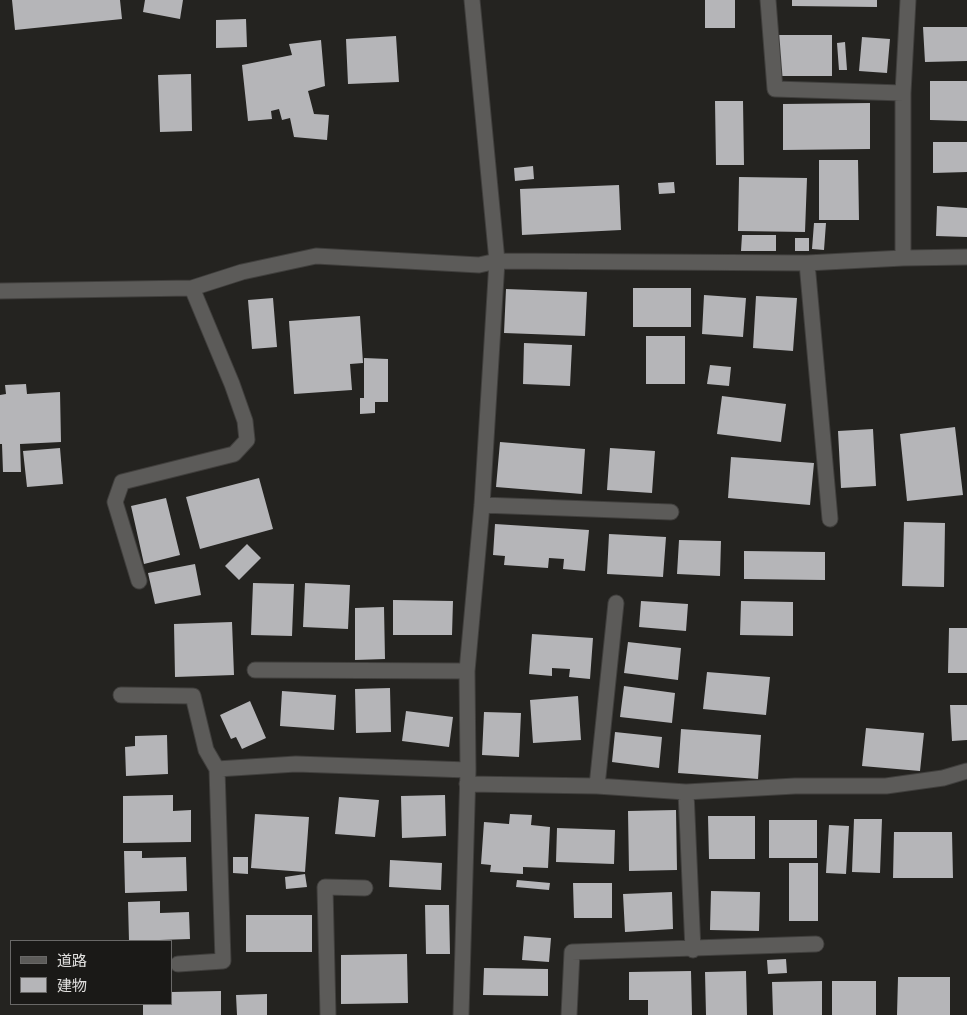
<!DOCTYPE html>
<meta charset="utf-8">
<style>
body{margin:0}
#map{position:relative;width:967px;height:1015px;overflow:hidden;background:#242320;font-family:Ubuntu,"Noto Sans JP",sans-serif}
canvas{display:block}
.legend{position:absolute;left:10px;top:940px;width:162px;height:65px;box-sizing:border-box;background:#1a1917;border:1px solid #696867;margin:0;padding:6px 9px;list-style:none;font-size:15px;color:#e0dfde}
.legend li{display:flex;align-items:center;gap:10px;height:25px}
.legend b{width:25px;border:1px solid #696867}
</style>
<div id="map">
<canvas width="967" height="1015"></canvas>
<ul class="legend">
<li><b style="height:6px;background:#5c5b59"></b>道路</li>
<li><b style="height:14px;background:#b5b5b8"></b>建物</li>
</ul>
</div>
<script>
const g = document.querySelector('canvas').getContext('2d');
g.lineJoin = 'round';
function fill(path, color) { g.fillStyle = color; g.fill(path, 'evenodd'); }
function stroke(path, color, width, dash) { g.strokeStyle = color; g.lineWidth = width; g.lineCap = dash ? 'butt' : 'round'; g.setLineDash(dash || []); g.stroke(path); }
const building = new Path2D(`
 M12 0H120L122 19 15 30Z
 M145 0H183L180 19 143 12Z
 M705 0H735V28H705Z
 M792 0H877V7L792 6Z
 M246 19 247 47 216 48V20Z
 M923 27H967V61L925 62Z
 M778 35H832V76H779Z
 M396 36 399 82 348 84 346 39Z
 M862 37 890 39 887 73 859 71Z
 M321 40 325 86 308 91 314 114 329 115 327 140 294 137 290 118 282 120 279 109 271 111 272 119 248 121 242 65 292 55 289 44Z
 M845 42 847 70H839L837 43Z
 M191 74 192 131 160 132 158 75Z
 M930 81H967V121L930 120Z
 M715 101H743L744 165H716Z
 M870 103V149L783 150V104Z
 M933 142H967V172L933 173Z
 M819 160H858L859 220H819Z
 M533 166 534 179 515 181 514 168Z
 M739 177 807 178 805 232 738 231Z
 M674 182 675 193 659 194 658 183Z
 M619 185 621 230 522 235 520 189Z
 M937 206 967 208V237L936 236Z
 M814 223H826L824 250 812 249Z
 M742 235H776V251H741Z
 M795 238H809V251H795Z
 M633 288H691V327H633Z
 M506 289 587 292 585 336 504 333Z
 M704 295 746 298 743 337 702 334Z
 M756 296 797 298 793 351 753 348Z
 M273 298 277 347 252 349 248 300Z
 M360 316 363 363 350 364 352 390 294 394 289 321Z
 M646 336H685V384H646Z
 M524 343 572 345 570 386 523 384Z
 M364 358 388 359V402H375V413L360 414V398H364Z
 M710 365 731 367 729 386 707 384Z
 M26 384 27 394 60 392 61 442 20 444 21 472H3L2 444H0V395L6 394 5 385Z
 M722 396 786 404 781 442 717 434Z
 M955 427 963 495 907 501 900 434Z
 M873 429 876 486 841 488 838 431Z
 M500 442 585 449 582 494 496 487Z
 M60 448 63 484 27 487 23 451Z
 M610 448 655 451 652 493 607 490Z
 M731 457 814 463 810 505 728 498Z
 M259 478 273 529 200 549 186 497Z
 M166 498 180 555 144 564 131 506Z
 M904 522 945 523 944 587 902 586Z
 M495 524 589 530 585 571 563 569 564 559 549 558 548 568 504 565 505 556 493 555Z
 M609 534 666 537 663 577 607 574Z
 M679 540 721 541 720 576 677 574Z
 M247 544 261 558 239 580 225 566Z
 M744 551 825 552V580L744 579Z
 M195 564 201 595 155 604 148 573Z
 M253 583 294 584 292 636 251 635Z
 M305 583 350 585 348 629 303 627Z
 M393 600 453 601 452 635H393Z
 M641 601 688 604 686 631 639 627Z
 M741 601 793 602V636L740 635Z
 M384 607 385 659 355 660V608Z
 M232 622 234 675 175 677 174 624Z
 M949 628H967V673H948Z
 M532 634 593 638 590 679 569 677 570 669 552 668V676L529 674Z
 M628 642 681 648 678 680 624 673Z
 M707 672 770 677 766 715 703 709Z
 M624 686 675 693 672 723 620 717Z
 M390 688 391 732 356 733 355 689Z
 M282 691 336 695 334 730 280 726Z
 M578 696 581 740 533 743 530 700Z
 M250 701 266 738 242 749 236 737 231 739 220 715Z
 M950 705H967V740L952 741Z
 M406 711 453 717 449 747 402 741Z
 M484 712 521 713 519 757 482 755Z
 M866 728 924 733 920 771 862 766Z
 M681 729 761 735 758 779 678 773Z
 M615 732 662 737 659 768 612 762Z
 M167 735 168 774 126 776 125 747 135 746V736Z
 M173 795V811L191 810V842L123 843V796Z
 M445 795 446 836 402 838 401 796Z
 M339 797 379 800 375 837 335 834Z
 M676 810 677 870 629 871 628 811Z
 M255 814 309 817 305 872 251 868Z
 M510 814 532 815 531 825 550 827 548 868 523 867V874L490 872 491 865 481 864 484 822 509 824Z
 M708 816H755V859H709Z
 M854 819H882L880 873 852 872Z
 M769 820H817V858H769Z
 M829 825 849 826 846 874 826 873Z
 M557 828 615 830 614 864 556 862Z
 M894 832H952L953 878H893Z
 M124 851H142V858L186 857 187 891 125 893Z
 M233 857H248V874L233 873Z
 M390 860 442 863 441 890 389 887Z
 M789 863H818V921H789Z
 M305 874 307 887 286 889 285 877Z
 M517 880 550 883 549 890 516 887Z
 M573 883H612V918H574Z
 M711 891 760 892 759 931 710 930Z
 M672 892 673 929 625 932 623 894Z
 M160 901V913L189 912 190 939 129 941 128 902Z
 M425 905H449L450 954H426Z
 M246 915H312V952H246Z
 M524 936 551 938 549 962 522 960Z
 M407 954 408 1003 341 1004V955Z
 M786 959 787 973 768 974 767 960Z
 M484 968 548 969V996L483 995Z
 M691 971 692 1015H648V1000H629V972Z
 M746 971 747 1015H706L705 972Z
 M898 977H950V1015H897Z
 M822 981V1015H773L772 982Z
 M832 981H876V1015H832Z
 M221 991V1015H143V1004H171V992Z
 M267 994V1015H237L236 995Z`);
const street = new Path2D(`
 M768 0 775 89 903 93
 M903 258V93L908 0
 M807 263 830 519
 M0 291 192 288 242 272 316 256 479 265 497 261 807 263 903 258 967 257
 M482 505 671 512
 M139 581 115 502 122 482 234 454 247 440 245 421 232 384 192 288
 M255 670 467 671
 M121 695 193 696 206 750 217 769 296 764 468 770
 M467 784 597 786 686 792 795 786H886L943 778 967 771
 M597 786 616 603
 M686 792 693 950
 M178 964 223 961 217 769
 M328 1015 325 887 365 888
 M461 1015 468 770 467 671 482 505 497 261 472 0
 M569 1015 572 952 816 944`);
fill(building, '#b5b5b8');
stroke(street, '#403f3d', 17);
stroke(street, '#5c5b59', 15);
</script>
